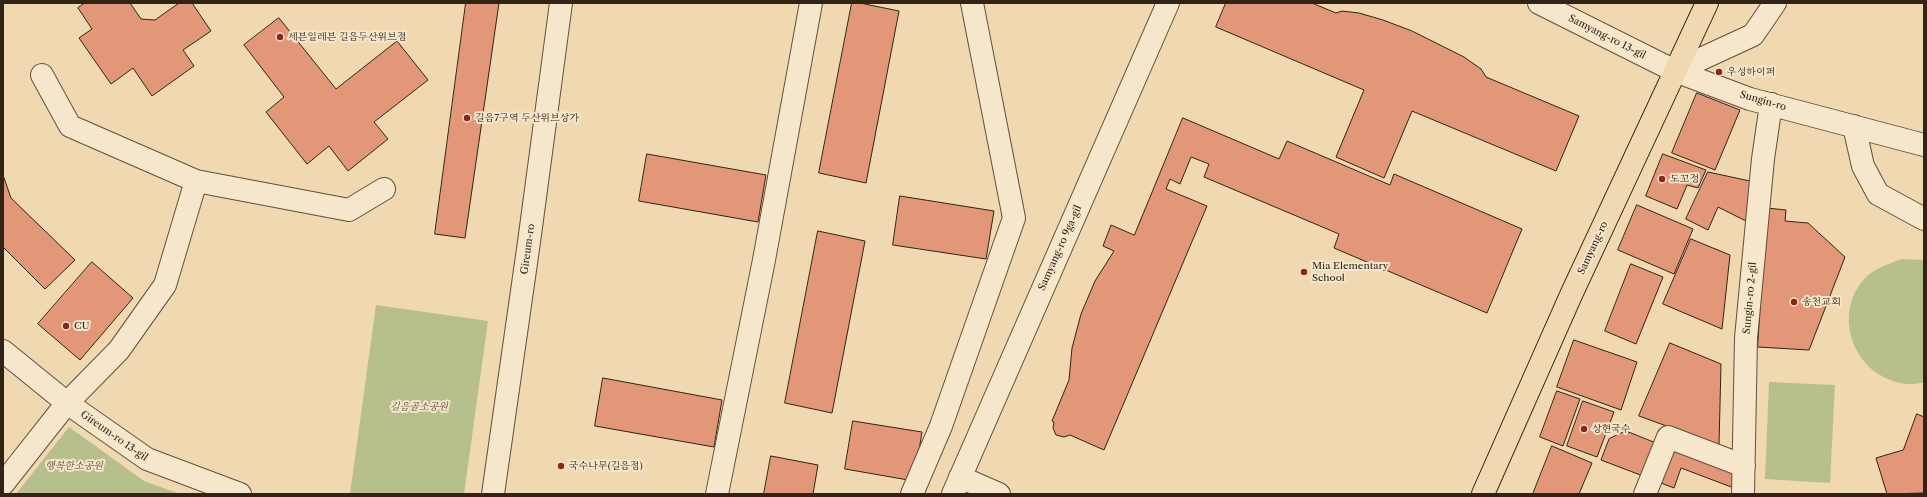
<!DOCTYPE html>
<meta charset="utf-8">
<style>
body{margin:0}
#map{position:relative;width:1927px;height:497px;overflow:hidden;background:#f0d8b1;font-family:"Libre Caslon Text",serif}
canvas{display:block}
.frame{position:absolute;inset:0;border:4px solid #312316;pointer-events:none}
</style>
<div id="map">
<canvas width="1927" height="497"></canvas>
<div class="frame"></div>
</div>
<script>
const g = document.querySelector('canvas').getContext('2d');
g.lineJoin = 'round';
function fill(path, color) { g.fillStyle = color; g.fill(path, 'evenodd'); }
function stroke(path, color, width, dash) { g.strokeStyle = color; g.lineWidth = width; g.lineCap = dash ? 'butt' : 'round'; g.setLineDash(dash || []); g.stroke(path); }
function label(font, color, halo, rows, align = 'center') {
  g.font = font + ' "Libre Caslon Text","Noto Serif KR",serif'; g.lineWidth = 4; g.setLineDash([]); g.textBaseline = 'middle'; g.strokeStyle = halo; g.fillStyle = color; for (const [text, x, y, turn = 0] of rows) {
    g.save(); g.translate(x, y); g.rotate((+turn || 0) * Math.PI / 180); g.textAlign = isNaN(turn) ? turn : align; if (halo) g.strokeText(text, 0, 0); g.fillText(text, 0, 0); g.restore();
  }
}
const green = new Path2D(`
 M1902 259 1924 260V382C1913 386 1899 384 1888 379 1850 363 1835 312 1864 279 1874 268 1889 264 1902 259Z
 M376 305 488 321 464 494H350Z
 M1769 382 1835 385 1830 483 1765 479Z
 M69 427 144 481 180 494H16Z`);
const building = new Path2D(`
 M85 3H130L141 19 155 20 179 3H192L211 31 183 50 194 66 152 96 133 68 111 84 79 38 92 29 78 8Z
 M466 3H499L465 238 435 234Z
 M852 3H860L899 11 866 183 819 173Z
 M1226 3H1312L1336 13 1342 11 1359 13 1383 20 1412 31 1464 57 1481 69 1486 77 1579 116 1556 171 1412 111 1384 178 1336 157 1364 90 1216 27Z
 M279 18 336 89 397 41 428 80 374 122 388 139 348 171 329 146 307 164 266 112 284 97 244 45Z
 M1697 93 1740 110 1715 170 1672 153Z
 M1183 118 1279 159 1287 141 1390 185 1394 174 1522 229 1487 313 1334 248 1339 234 1204 177 1209 164 1191 157 1180 184 1170 179 1166 189 1207 206 1104 450 1070 435 1064 437 1056 435 1053 428 1054 422 1052 421 1069 380 1072 348 1081 314 1095 281 1114 251 1103 246 1111 225 1134 235Z
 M647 154 766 175 758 222 639 201Z
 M1663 154 1706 170 1698 188 1687 185 1677 209 1646 196Z
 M1708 172 1750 181 1746 221 1718 207 1708 230 1686 219Z
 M3 175 11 198 75 260 45 289 3 247Z
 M900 196 994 211 986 259 893 245Z
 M1637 205 1693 229 1674 274 1618 250Z
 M1767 208 1786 210 1785 221 1808 223 1845 257 1809 350 1758 347Z
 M818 231 865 241 832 413 785 403Z
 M1691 239 1730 255 1722 329 1663 304Z
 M92 262 133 298 80 360 38 324Z
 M1631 264 1663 277 1636 344 1605 331Z
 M1574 340 1637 362 1621 410 1557 387Z
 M1670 343 1721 364 1719 445 1639 416Z
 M603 378 722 400 714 447 595 426Z
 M1557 391 1580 399 1563 446 1540 437Z
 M1583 401 1614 412 1597 457 1567 446Z
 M1917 414 1924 417V493L1887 494 1876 458 1903 450Z
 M853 421 922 432 914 481 845 469Z
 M1626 431 1656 443 1643 476 1601 460 1609 439Z
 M1552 446 1592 463 1579 494H1533Z
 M1674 450 1735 473 1734 488 1681 468 1674 488 1661 483Z
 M771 456 818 465 813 494H764Z`);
const minor = new Path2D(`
 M1539 3 1675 71 1750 99 1924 145
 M1675 71 1753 35 1775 3
 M42 75 70 126 196 181 349 210 384 189
 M1854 126 1863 166 1878 194 1924 219
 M3 351 67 403 147 459 240 494
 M960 477 999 494
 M3 484 67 403 119 350 165 285 196 181
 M493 494 529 242 561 3
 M717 494 764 260 811 3
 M912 494 941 426 1014 218 972 3
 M953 494 1168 3
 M1645 494 1668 437 1744 466
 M1743 494 1746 338 1763 159 1771 104`);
const major = new Path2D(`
 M1483 494 1571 295 1707 3`);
const markers = [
 [280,37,4,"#8f2418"],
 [1719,72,4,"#8f2418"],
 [467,118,4,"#8f2418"],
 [1662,179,4,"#8f2418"],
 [1304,272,4,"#8f2418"],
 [1794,302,4,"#8f2418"],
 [66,326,4,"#8f2418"],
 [1584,429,4,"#8f2418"],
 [561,466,4,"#8f2418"]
];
const poiNames = [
 ["세븐일레븐 길음두산위브점",288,37],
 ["우성하이퍼",1727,72],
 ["길음7구역 두산위브상가",475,118],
 ["도꼬정",1670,179],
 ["Mia Elementary",1312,266],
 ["School",1312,278],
 ["송천교회",1802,302],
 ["CU",74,326],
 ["상현국수",1592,429],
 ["국수나무(길음점)",569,466]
];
const streetNames = [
 ["Samyang-ro 13-gil",1607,37,27],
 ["Sungin-ro",1763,101,16],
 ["Samyang-ro 9ga-gil",1060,248,-66],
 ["Samyang-ro",1593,248,-65],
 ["Gireum-ro",528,249,-82],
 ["Sungin-ro 2-gil",1750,298,-85],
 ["Gireum-ro 13-gil",114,436,35]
];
const parkNames = [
 ["길음골소공원",419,407],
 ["행복한소공원",74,466]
];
fill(green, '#b7bf8d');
fill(building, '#e29779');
stroke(building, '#312316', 1);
stroke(minor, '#61503d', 24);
stroke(major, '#312316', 24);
stroke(minor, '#f5e6cc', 22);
stroke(major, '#f0d8b1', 22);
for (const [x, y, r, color] of markers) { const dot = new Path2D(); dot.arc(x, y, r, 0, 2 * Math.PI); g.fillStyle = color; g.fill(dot); stroke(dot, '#f5e6cc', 1.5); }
label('10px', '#312316', '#f5e6cc', poiNames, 'left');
label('10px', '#312316', '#f5e6cc', streetNames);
label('italic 10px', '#524a34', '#f5e6cc', parkNames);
</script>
